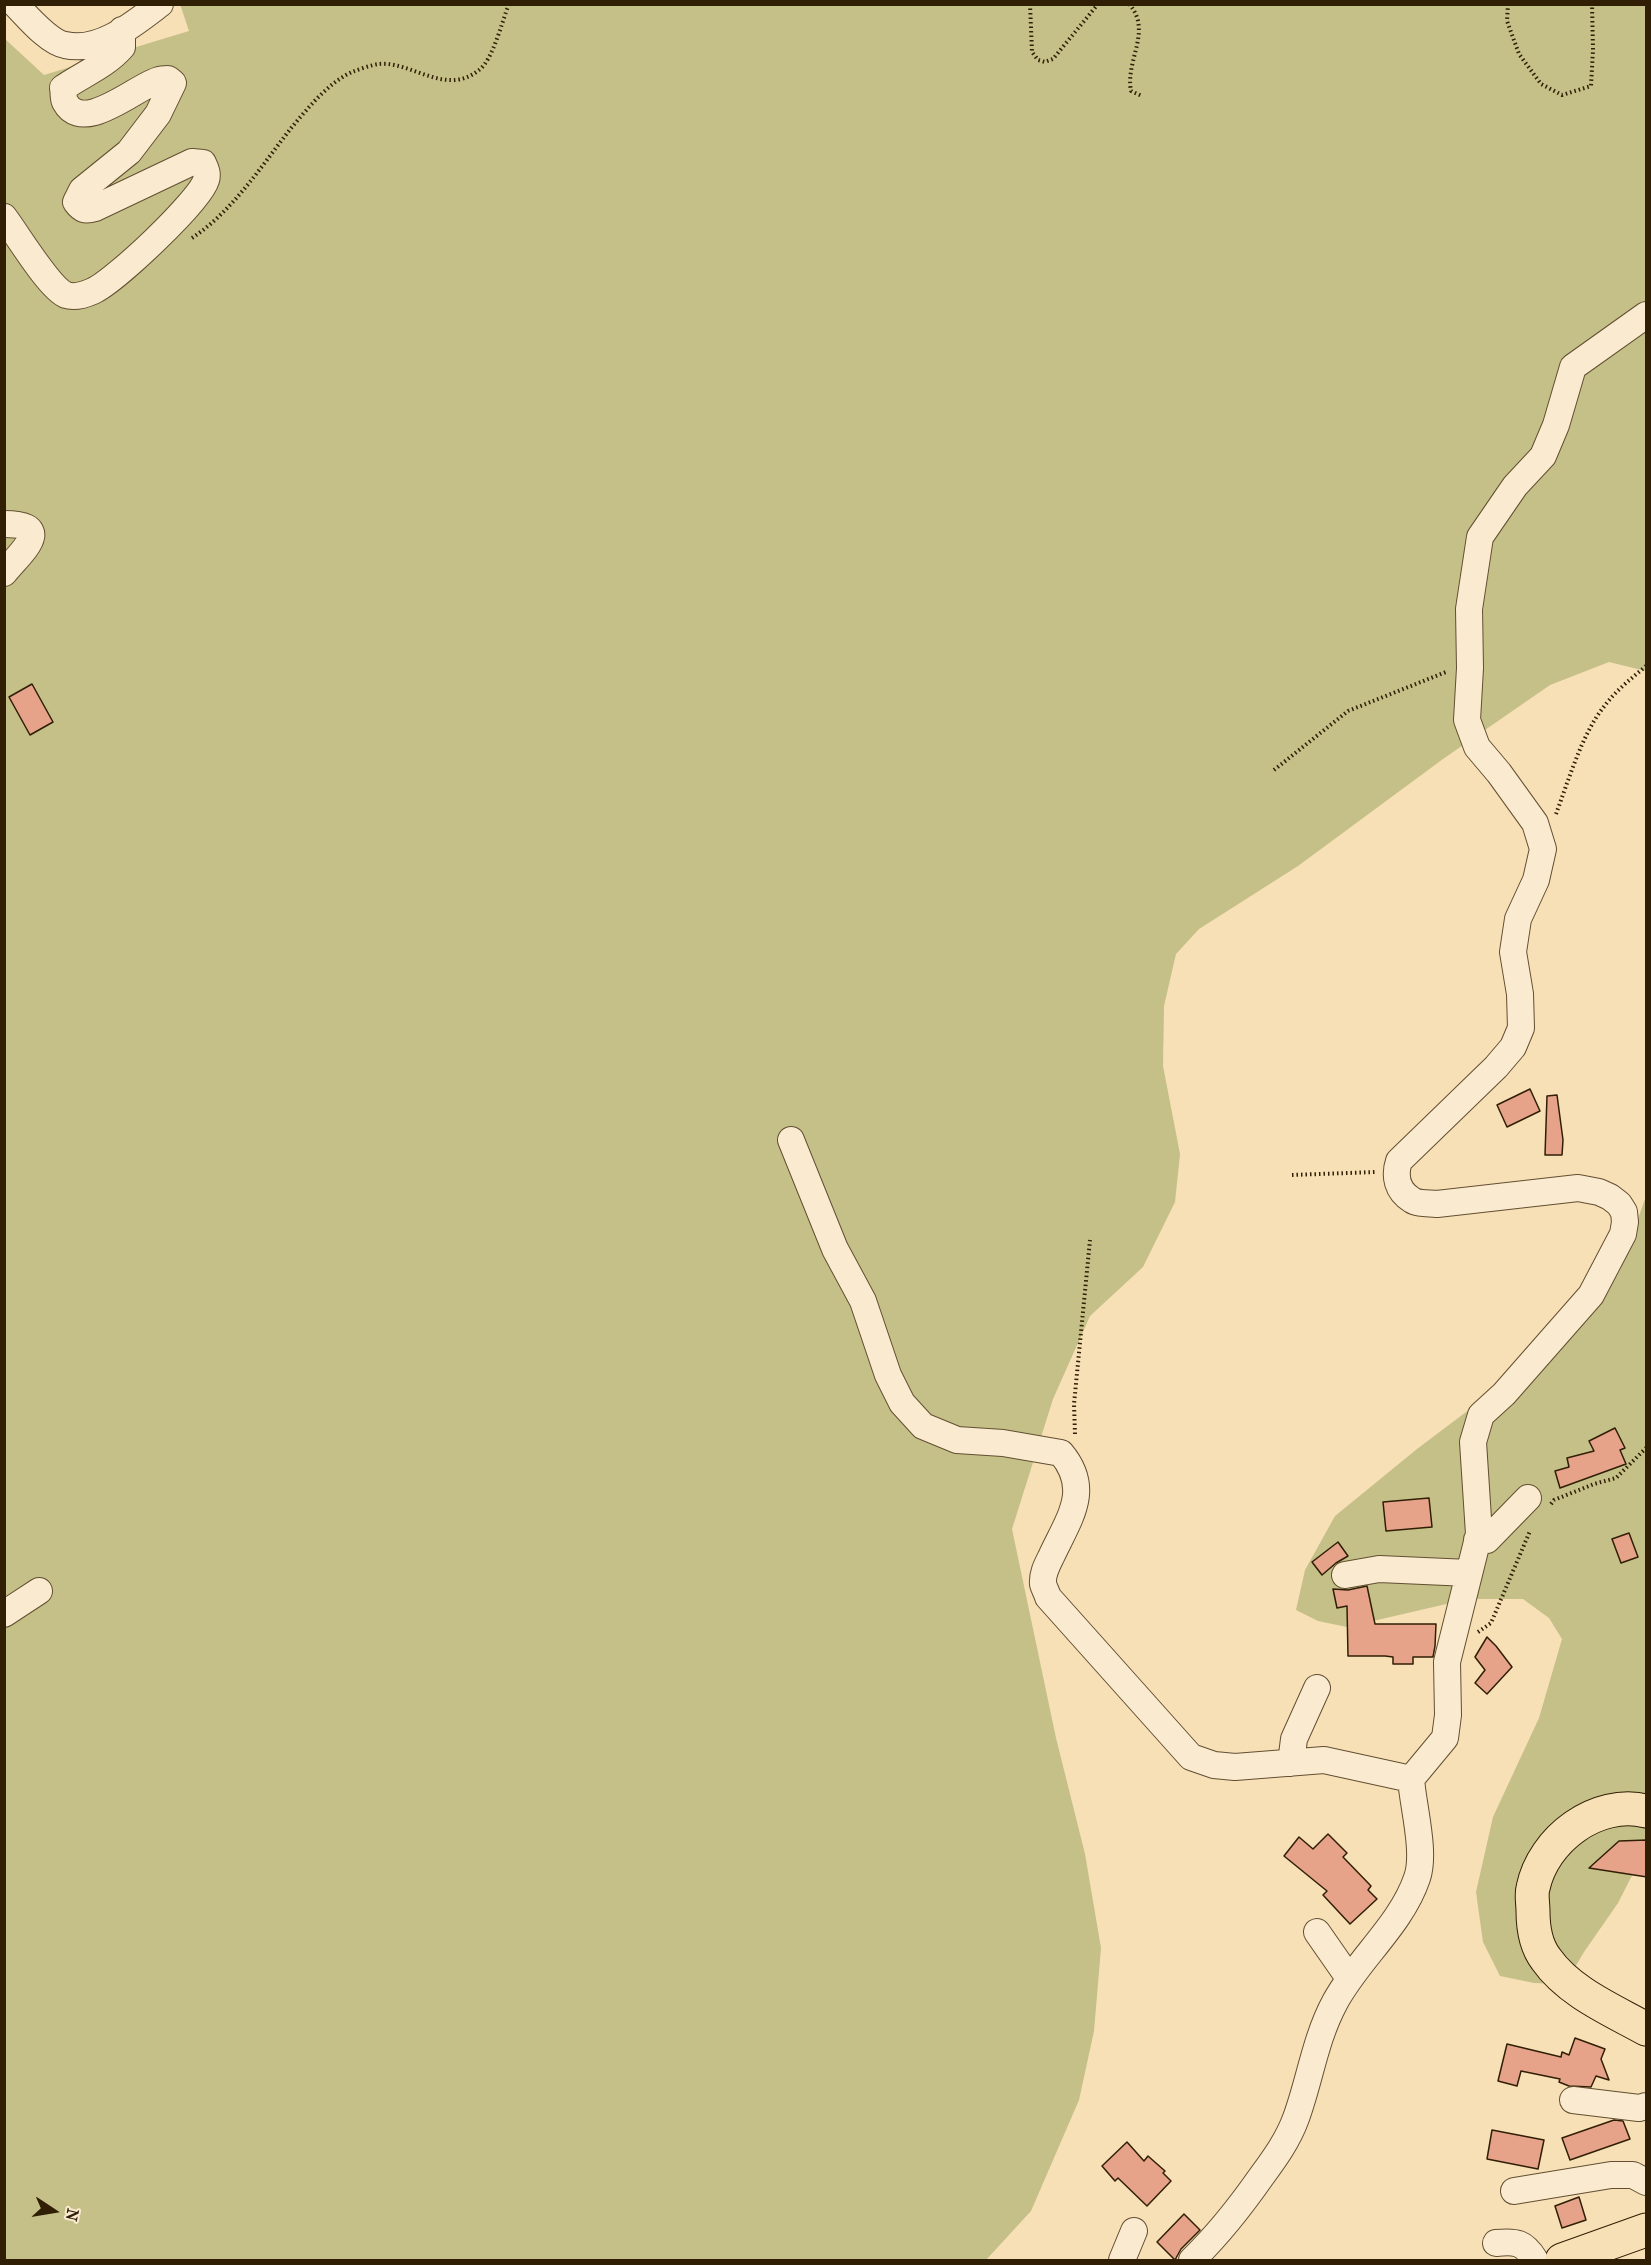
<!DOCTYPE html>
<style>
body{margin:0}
#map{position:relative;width:1651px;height:2265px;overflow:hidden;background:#f7dfb6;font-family:"IM FELL French Canon",serif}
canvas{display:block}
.frame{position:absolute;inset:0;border:6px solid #301f05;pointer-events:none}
.north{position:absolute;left:24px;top:2181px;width:60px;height:60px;-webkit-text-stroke:4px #faead0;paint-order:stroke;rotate:102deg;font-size:16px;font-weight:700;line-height:24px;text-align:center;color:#301f05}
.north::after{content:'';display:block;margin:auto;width:21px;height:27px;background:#301f05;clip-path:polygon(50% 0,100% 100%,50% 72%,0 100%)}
</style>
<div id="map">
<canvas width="1651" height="2265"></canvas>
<div class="frame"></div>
<div class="north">N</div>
</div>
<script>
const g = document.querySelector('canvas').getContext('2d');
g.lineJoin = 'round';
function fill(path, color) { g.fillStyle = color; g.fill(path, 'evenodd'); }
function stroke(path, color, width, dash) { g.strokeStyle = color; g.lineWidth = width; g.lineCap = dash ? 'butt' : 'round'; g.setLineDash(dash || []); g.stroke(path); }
const green = new Path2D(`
 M180 4 1646 5V671L1609 662 1550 685 1443 759 1298 866 1199 929 1176 954 1164 1006 1163 1066 1180 1154 1175 1202 1143 1267 1090 1316 1053 1399 1012 1529 1056 1738 1085 1854 1101 1948 1094 2031 1079 2100 1031 2211 986 2260H5L4 38 44 75 189 31Z
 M1646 1196V1848L1618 1903 1584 1952 1565 1984 1534 1983 1500 1976 1483 1942 1476 1892 1493 1817 1539 1718 1562 1639 1549 1618 1523 1599H1468L1347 1627 1318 1621 1296 1610 1305 1570 1335 1516 1417 1449 1584 1323 1620 1270Z`);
const building = new Path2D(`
 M32 684 53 722 30 735 9 697Z
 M1530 1089 1540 1111 1507 1127 1497 1105Z
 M1557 1095 1563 1140 1562 1155H1545L1547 1096Z
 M1615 1428 1625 1448 1620 1450 1626 1464 1560 1488 1555 1471 1569 1467 1567 1458 1594 1451 1589 1441Z
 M1429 1498 1432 1527 1386 1531 1383 1502Z
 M1629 1533 1638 1557 1621 1563 1612 1539Z
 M1338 1542 1348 1556 1336 1563 1322 1575 1312 1562Z
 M1367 1586 1375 1624H1436L1435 1646 1433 1657H1413V1664H1393V1657L1385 1656H1348L1347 1606 1337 1608 1333 1589 1348 1590Z
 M1487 1637 1496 1646 1512 1667 1487 1694 1475 1683 1485 1670 1475 1657Z
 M1328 1834 1347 1853 1343 1857 1371 1886 1368 1890 1377 1899 1350 1924 1323 1895 1327 1891 1284 1856 1299 1837 1313 1849Z
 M1647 1840V1877L1589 1868 1619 1841Z
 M1575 2038 1605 2049 1601 2059 1609 2080 1596 2076 1591 2087 1569 2086 1559 2082 1560 2079 1521 2071 1517 2086 1498 2081 1507 2044 1561 2057 1562 2052 1569 2055Z
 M1614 2120 1623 2121 1630 2139 1570 2160 1562 2138Z
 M1492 2130 1544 2140 1538 2169 1487 2159Z
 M1127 2142 1144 2161 1148 2156 1165 2171 1163 2173 1171 2181 1147 2206 1118 2178 1115 2181 1102 2166Z
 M1579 2197 1586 2220 1562 2228 1555 2206Z
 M1184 2214 1200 2230 1181 2249 1175 2260 1157 2242Z`);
const path = new Path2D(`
 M1030 4 1032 52 1038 60 1045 62 1053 59 1098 4
 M1129 4C1153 31 1125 60 1131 91L1142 96
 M1508 4 1507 21 1519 54 1541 84 1562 95 1591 86 1593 50 1592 4
 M192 238C233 211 262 165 292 127 309 107 328 83 352 72 360 69 371 65 379 64 412 61 446 97 479 70 493 60 502 21 509 4
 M1274 770 1348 711 1446 672
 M1556 814C1568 782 1582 734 1603 708 1615 691 1631 679 1646 666
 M1292 1175 1375 1172
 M1075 1434 1074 1404 1090 1240
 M1551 1504 1554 1500 1594 1484 1616 1478 1646 1448
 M1478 1632 1491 1623 1530 1531`);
const minor = new Path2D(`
 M15 4C27 16 48 42 65 45 99 53 134 24 160 4
 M4 217C17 234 49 288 66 295 75 298 84 295 93 291 114 282 200 201 206 180 208 174 206 169 203 163L192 162 95 208C85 211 82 210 76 202L82 190 129 152 158 114 173 83 168 79C165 79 162 79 159 80 138 85 83 136 65 102 63 99 64 92 63 88 83 74 105 66 122 47V30
 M4 524C56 524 21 552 4 573
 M791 1140 835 1249 863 1301 888 1375 902 1403 923 1426 957 1440 1003 1443 1061 1453C1092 1490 1069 1518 1051 1557 1047 1565 1042 1574 1043 1584 1044 1588 1047 1593 1048 1597L1191 1757 1214 1765 1235 1767 1324 1760 1411 1779
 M1477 1540H1487L1528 1498
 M1345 1575 1379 1569 1469 1573
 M4 1614 39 1591
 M1291 1763 1294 1739 1317 1688
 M1317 1932 1349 1978
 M1573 2100 1639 2108 1646 2106
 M1514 2191 1611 2175H1633L1646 2182
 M1496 2243C1516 2241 1524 2242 1535 2260
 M1122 2260 1134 2231
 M1192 2260C1218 2235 1240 2207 1261 2177 1275 2158 1288 2140 1296 2118 1310 2080 1315 2039 1335 2002 1358 1959 1401 1925 1417 1878 1426 1853 1413 1806 1411 1779L1445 1738 1448 1715 1447 1662 1479 1534 1473 1442 1481 1415 1504 1394 1591 1295 1623 1234 1625 1222 1624 1212 1619 1204 1610 1197 1599 1192 1578 1188 1437 1204C1429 1203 1418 1204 1412 1200 1397 1191 1394 1176 1399 1161L1496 1067 1513 1047 1521 1028 1520 994 1513 952 1518 919 1536 880 1543 849 1535 823 1499 773 1477 747 1467 720 1470 668 1469 609 1480 537 1515 486 1543 456 1556 425 1573 367 1646 315`);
const highway = new Path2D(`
 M1646 1811C1597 1799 1543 1839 1533 1888 1531 1895 1533 1903 1533 1911 1533 1927 1536 1946 1546 1959 1569 1992 1612 2010 1646 2029
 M1562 2260 1646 2230`);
fill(green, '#c4c088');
fill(building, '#e6a38a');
stroke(building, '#301f05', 1.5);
stroke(minor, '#624f31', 28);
stroke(highway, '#301f05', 35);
stroke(path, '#301f05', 4, [1.5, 3]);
stroke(minor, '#faead0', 26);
stroke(highway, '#f7dfb6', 33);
</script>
